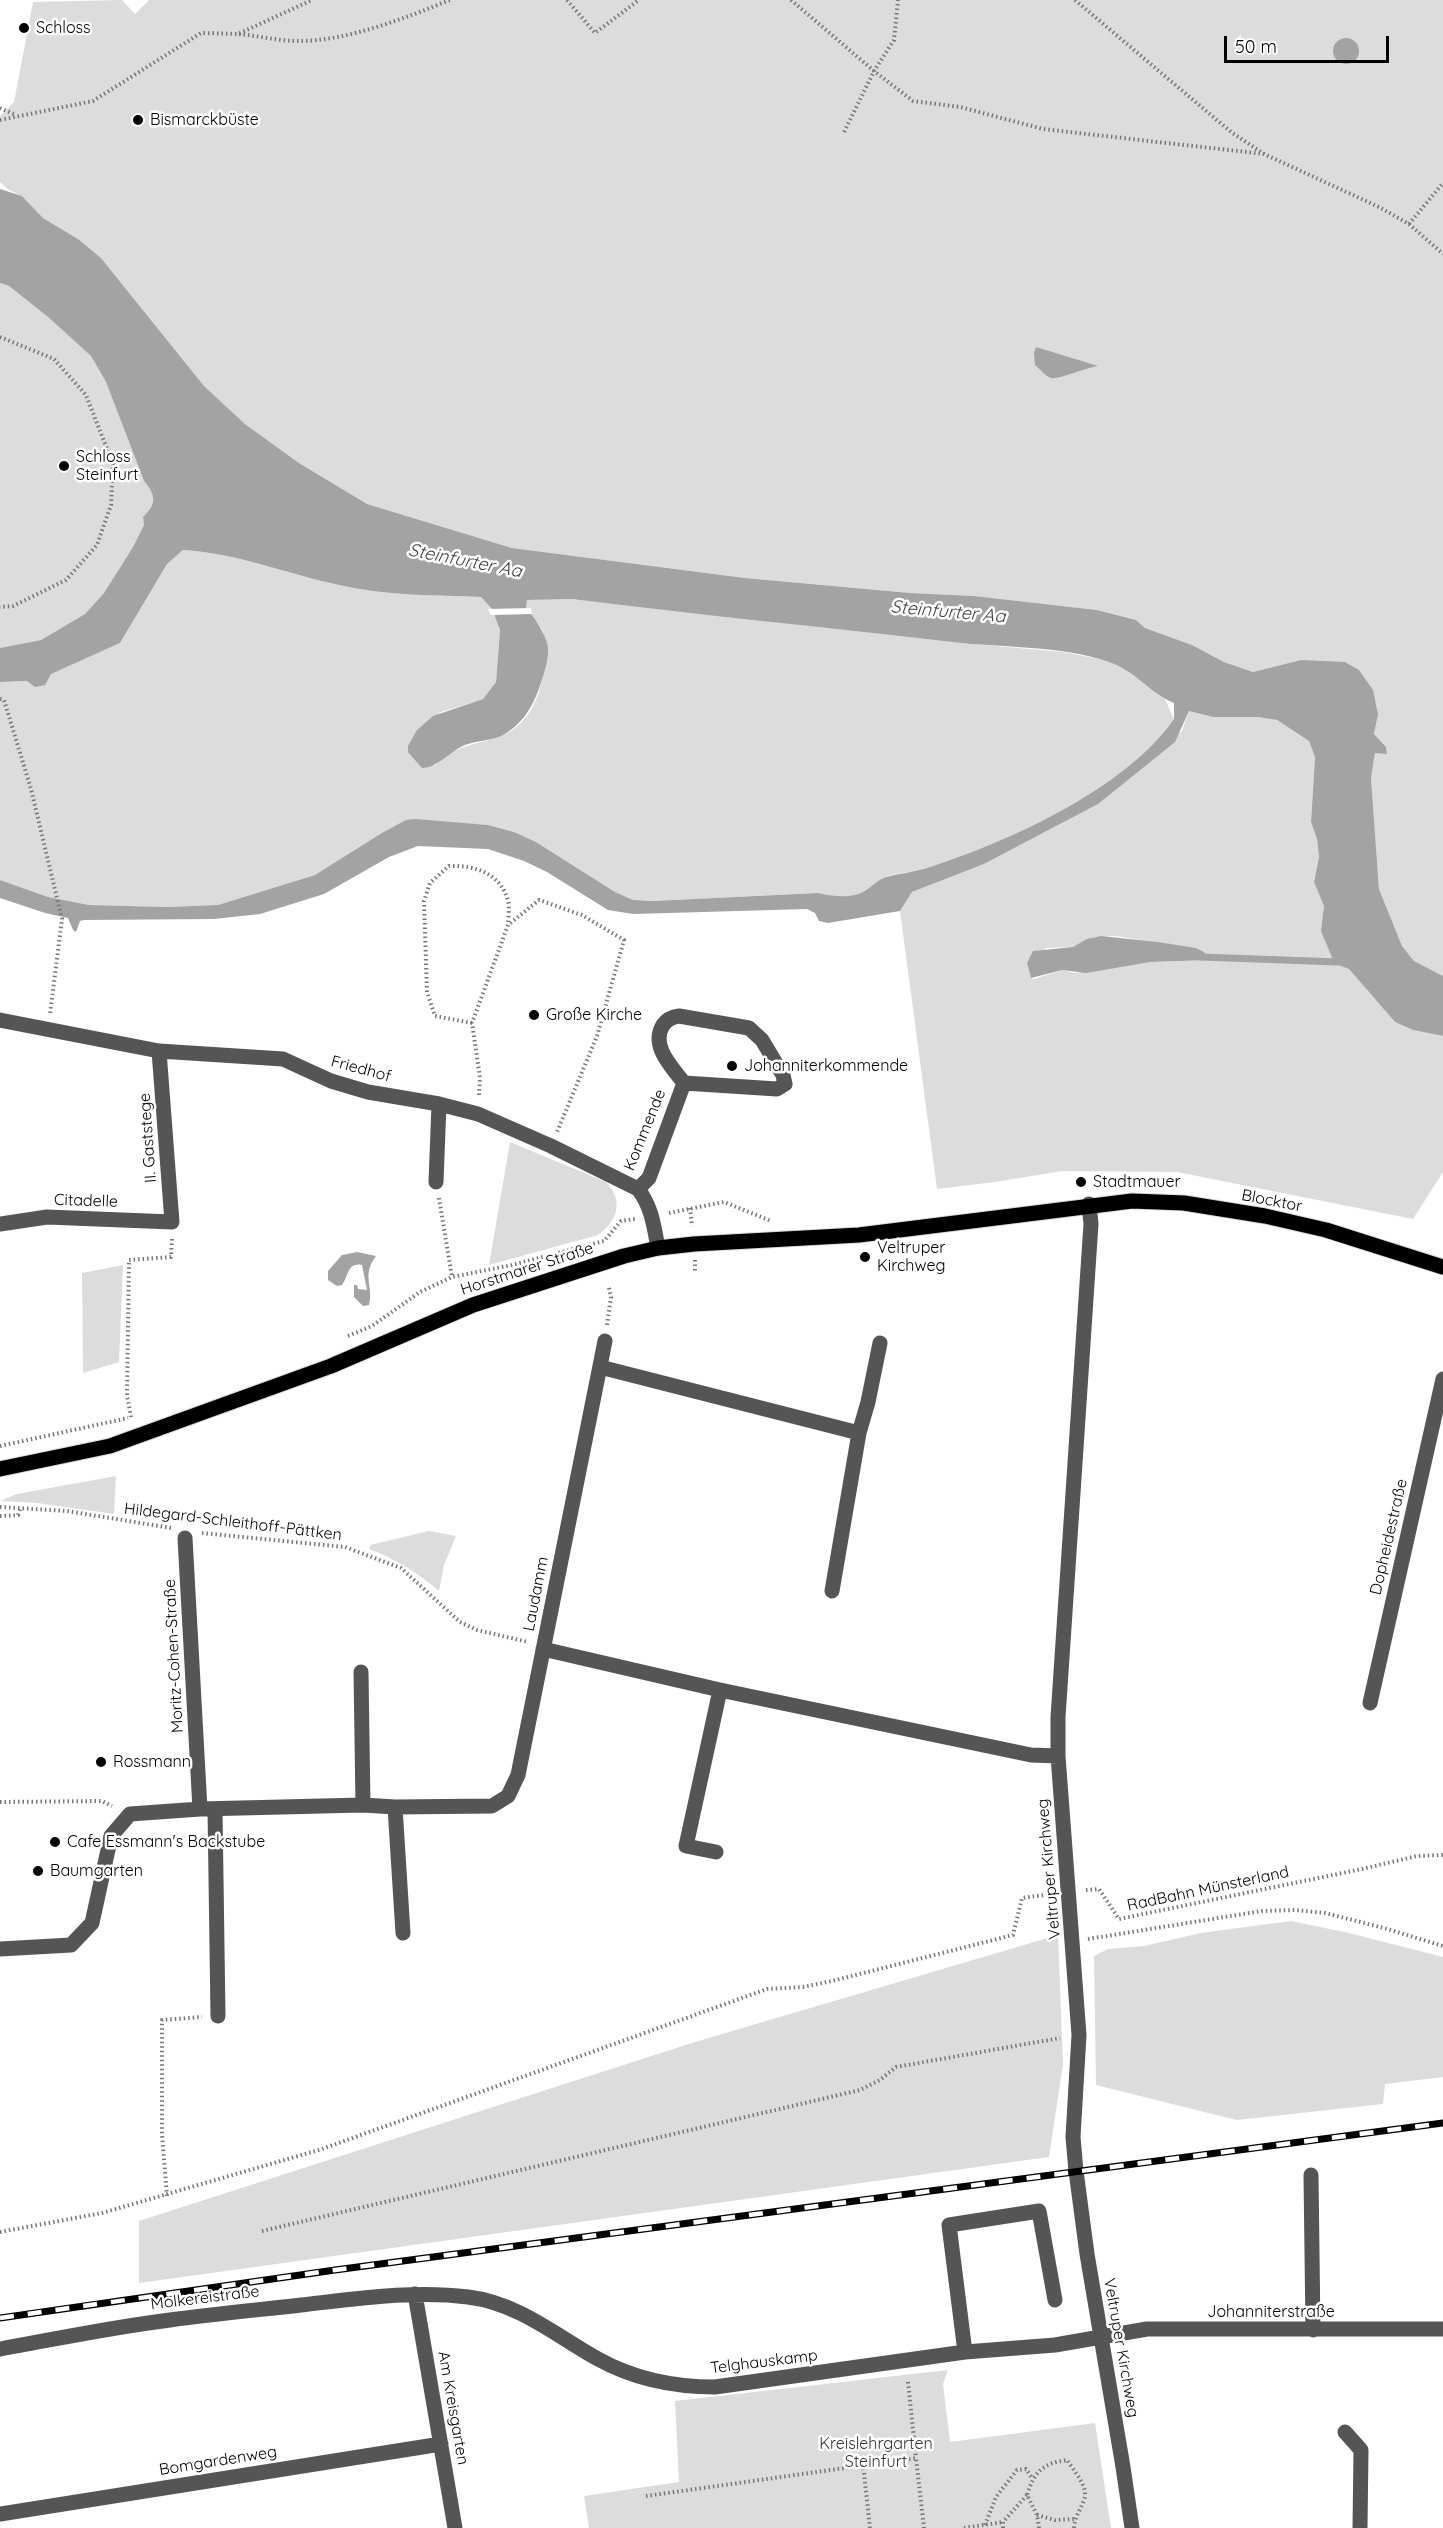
<!DOCTYPE html>
<meta charset="utf-8">
<style>
body{margin:0}
#map{position:relative;width:1443px;height:2528px;overflow:hidden;background:#fff;font-family:Quicksand,sans-serif}
canvas{display:block}
.scale{position:absolute;left:1224px;top:36px;width:165px;height:27px;box-sizing:border-box;border:3px solid #000;border-top:0;padding-left:8px;font-size:18px;line-height:21px;white-space:nowrap;color:#000;-webkit-text-stroke:4px #fff;paint-order:stroke}
</style>
<div id="map">
<canvas width="1443" height="2528"></canvas>
<div class="scale">50 m</div>
</div>
<script>
const g = document.querySelector('canvas').getContext('2d');
g.lineJoin = 'round';
function fill(path, color) { g.fillStyle = color; g.fill(path, 'evenodd'); }
function stroke(path, color, width, dash) { g.strokeStyle = color; g.lineWidth = width; g.lineCap = dash ? 'butt' : 'round'; g.setLineDash(dash || []); g.stroke(path); }
function label(font, color, halo, rows, align = 'center') {
  g.font = font + ' Quicksand,sans-serif'; g.lineWidth = 5; g.setLineDash([]); g.textBaseline = 'middle'; g.strokeStyle = halo; g.fillStyle = color; for (const [text, x, y, turn = 0] of rows) {
    g.save(); g.translate(x, y); g.rotate((+turn || 0) * Math.PI / 180); g.textAlign = isNaN(turn) ? turn : align; if (halo) g.strokeText(text, 0, 0); g.fillText(text, 0, 0); g.restore();
  }
}
const green = new Path2D(`
 M122 0 135 14 149 0H1443V976L1414 961 1402 946 1379 889 1371 778 1375 753H1387L1386 747 1374 734C1381 704 1375 695 1359 670L1301 660 1253 672 1224 662 1192 645 1145 628 1136 620 1097 610 974 596 910 593 745 578 512 548 367 504 299 463 245 424 204 386 101 258 78 239 43 218 22 196 9 190 0 182V116L14 102 33 2Z
 M0 283 9 286 48 317 91 356 106 382 144 481C156 495 157 504 143 517L144 525 133 547 104 593 85 614 41 640 0 648Z
 M183 550C237 553 287 574 339 585 385 596 434 595 481 597L492 609 500 630 496 682 483 699 441 712 417 730 435 766C457 743 475 746 501 736 535 723 546 681 544 650 544 644 545 636 543 631 540 624 530 615 526 609L527 600 572 599 962 643 1064 652 1108 661 1125 669 1165 699 1174 719C1125 789 1010 841 930 867 916 872 900 872 885 877 877 880 871 889 863 893 851 899 831 896 818 893L653 901 633 900 615 892 536 842 514 832 488 825 406 820 315 875 218 905 167 907 89 905 48 897 0 880V682L27 681 50 674 120 643 167 564Z
 M1189 711 1213 717H1258L1277 720 1309 741 1315 757 1311 822 1317 839 1319 857 1314 882 1324 906 1322 931 1333 960 1338 965 1349 969 1395 1022 1413 1030 1443 1036V1172L1413 1219 1177 1172 1062 1171 995 1182 937 1189 900 911 912 892 984 864 1098 804 1182 731ZM1115 936 1196 948 1204 952 1209 960 1150 962 1074 973 1062 970 1034 979 1031 978 1027 963 1046 948 1073 947 1094 937Z
 M510 1142 606 1182C624 1201 618 1220 598 1235L489 1265Z
 M123 1265 119 1362 83 1373 82 1273Z
 M116 1476 114 1514 37 1503 0 1501 17 1494Z
 M429 1531 456 1536 444 1565 439 1591C418 1573 396 1559 369 1549L370 1545Z
 M1291 1921 1349 1933 1443 1957V2077L1385 2084 1383 2104 1237 2120 1096 2085 1094 1956 1108 1949 1144 1946 1201 1933Z
 M1058 1935 1063 2064 1049 2157 139 2283V2221L695 2042Z
 M948 2370 943 2384 950 2442 1095 2423 1111 2528H589L584 2496 679 2482 675 2401Z`);
const water = new Path2D(`
 M1333 51a13 13 0 1 1 26 0a13 13 0 1 1-26 0Z
 M0 189 22 196 43 218 78 239 101 258 204 386 245 424 299 463 367 504 512 548 745 578 910 593 974 596 1097 610 1136 620 1145 628 1192 645 1224 662 1253 672 1301 660 1345 662 1359 670 1373 690 1378 714 1374 734 1386 747 1387 754 1375 753 1371 778 1379 889 1402 946 1414 961 1443 976V1036L1413 1030 1395 1022 1349 969 1338 965 1333 960 1321 931 1324 906 1314 882 1319 857 1317 839 1311 822 1315 757 1309 741 1277 720 1258 717H1213L1189 711 1175 742 1098 804 984 864 912 892 900 911 828 923 819 921 815 913 807 909 633 914 608 910 547 872 524 861 488 849 418 846 389 857 324 894 260 914 214 919 84 920 80 921 76 932 73 930 68 918 45 913 0 898V880L48 897 89 905 167 907 218 905 315 875 382 833 406 820 415 819 488 825 514 832 536 842 615 892 633 900 653 901 818 893C831 896 851 899 863 892 871 888 877 880 886 877 900 873 916 872 930 867 1010 841 1125 789 1174 719V703C1150 693 1134 670 1109 662 1059 645 1003 648 952 642 825 627 699 615 572 599L527 600 526 608C534 616 547 636 548 648 549 659 544 672 541 683 533 706 525 721 505 734 494 741 477 740 465 745 450 751 438 768 422 768L408 752V746L417 730 433 716 483 699 496 682 500 630 492 609 481 597C434 595 385 596 339 585 287 574 237 553 183 550L167 564 120 643 51 674 45 685 35 687 27 681 0 682V648L41 640 85 614 104 593 133 547 144 525 143 517C157 504 156 495 144 481L106 382 91 356 48 317 9 286 0 283Z
 M1036 347 1098 366C1088 367 1058 380 1051 378 1045 376 1040 369 1035 365L1034 353Z
 M1101 936 1158 942 1196 948 1204 952 1210 960 1150 962 1086 973 1062 970 1031 978 1027 963 1033 951 1073 947 1087 939Z
 M357 1252 376 1256C361 1276 374 1286 369 1305L363 1306 354 1297V1285H357L358 1289 367 1290 362 1265C347 1262 349 1276 342 1285L337 1286 328 1280V1271L342 1255Z`);
const pier = new Path2D(`
 M531 608 532 614 491 615 488 609Z`);
const stream = new Path2D(`
 M1201 957 1338 962 1342 959`);
const path = new Path2D(`
 M567 0 595 33 639 0
 M791 0 874 71 913 101 960 107 1043 129 1264 154
 M1075 0 1231 132 1264 154 1379 207 1409 224 1443 254
 M239 34C259 36 279 41 299 41 348 41 405 18 450 0
 M0 108 16 115
 M0 120 93 101 201 33 238 34 312 0
 M844 132 874 71 894 40 898 0
 M1409 224 1443 183
 M0 337 54 359 86 395 113 464 111 505 97 545 66 580 13 606 0 607
 M0 699 4 700 31 789 62 919 50 1014
 M472 1023 435 1016 427 992 424 901 430 883 449 866C474 865 501 873 508 901 510 908 508 918 508 925
 M479 1095 480 1078 472 1023 508 925 539 900 582 915 624 940 597 1036 557 1132
 M439 1198 452 1277
 M690 1208 692 1226
 M669 1213 724 1202 771 1221
 M695 1260V1271
 M607 1325 611 1297 609 1288
 M348 1336 372 1326 420 1292 452 1277 512 1265 604 1241 621 1221 635 1219
 M131 1417 127 1395 129 1260 171 1257 172 1238
 M0 1446 128 1418
 M0 1507 67 1511 171 1528
 M0 1516 18 1515 20 1509
 M202 1533 345 1547 401 1568 460 1622 477 1630 528 1642
 M0 1802 102 1801 112 1806
 M1086 1890 1099 1889 1119 1919 1362 1869 1417 1856 1443 1855
 M1088 1939 1262 1911 1295 1910 1325 1913 1384 1928 1443 1946
 M167 2196 162 2135V2020L202 2017
 M262 2231 860 2090 880 2080 896 2067 1060 2038
 M0 2232 102 2213 322 2149 767 1989 803 1987 832 1981 1013 1935 1022 1898 1052 1894
 M908 2382 916 2458
 M863 2464 870 2528
 M646 2496 916 2458 924 2528
 M1037 2515 1055 2520 1074 2519
 M985 2525 996 2497 1017 2470 1026 2469 1032 2478
 M964 2528 1003 2522
 M1003 2528V2522L1027 2495
 M1039 2528 1037 2515 1027 2495C1034 2472 1043 2463 1067 2460 1074 2471 1089 2487 1084 2500 1080 2511 1075 2516 1074 2528`);
const minor = new Path2D(`
 M679 1016 749 1028 762 1040 783 1075 785 1084 777 1089 684 1083C672 1067 650 1046 663 1025 667 1019 672 1017 679 1016Z
 M0 1020 159 1051 283 1059 331 1081 368 1092 439 1104 478 1114 551 1146 638 1189C652 1207 654 1227 658 1248
 M436 1182 439 1104
 M638 1189 649 1178 684 1083
 M1089 1204 1091 1224 1058 1717V1756L1079 2035 1073 2137 1076 2171 1087 2254 1123 2467 1132 2528
 M0 1224 47 1217 172 1222 159 1051
 M600 1367 859 1433 832 1591
 M859 1433 868 1402 880 1343
 M185 1538 200 1809
 M543 1649 720 1690 1031 1755 1058 1756
 M361 1672 363 1805
 M1370 1703 1443 1379
 M395 1807 403 1933
 M215 1809 218 2016
 M716 1852 686 1846 720 1690
 M0 1949 71 1945 92 1923 111 1836 130 1814 200 1809 363 1805 395 1807 492 1806 508 1796 518 1775 605 1341
 M1311 2175 1313 2330
 M415 2294 455 2528
 M0 2349C56 2339 113 2327 170 2320 213 2314 257 2310 301 2305 355 2299 413 2290 468 2297 518 2303 555 2335 598 2359 634 2379 674 2387 715 2387L965 2352 1055 2345 1147 2329H1443
 M965 2352 949 2225 1039 2211 1055 2300
 M1345 2432 1361 2450 1360 2528
 M0 2514 441 2444`);
const major = new Path2D(`
 M0 1469 110 1446 331 1366 473 1305 624 1256 658 1248 694 1244 859 1235 1132 1201 1184 1203 1265 1216 1326 1230 1443 1267`);
const rail = new Path2D(`
 M0 2318 335 2270 1443 2123`);
const markers = [
 [24,28,6,"#000"],
 [138,120,6,"#000"],
 [64,466,6,"#000"],
 [534,1015,6,"#000"],
 [732,1066,6,"#000"],
 [1081,1182,6,"#000"],
 [865,1257,6,"#000"],
 [101,1762,6,"#000"],
 [55,1842,6,"#000"],
 [38,1871,6,"#000"]
];
const poiNames = [
 ["Schloss",36,28],
 ["Bismarckbüste",150,120],
 ["Schloss",76,457],
 ["Steinfurt",76,475],
 ["Große Kirche",546,1015],
 ["Johanniterkommende",744,1066],
 ["Stadtmauer",1093,1182],
 ["Veltruper",877,1248],
 ["Kirchweg",877,1266],
 ["Rossmann",113,1762],
 ["Cafe Essmann's Backstube",67,1842],
 ["Baumgarten",50,1871]
];
const streetNames = [
 ["Friedhof",361,1069,15],
 ["Kommende",645,1130,-68],
 ["II. Gaststege",148,1138,-94],
 ["Citadelle",86,1201,2],
 ["Blocktor",1272,1201,11],
 ["Horstmarer Straße",527,1269,-18],
 ["Hildegard-Schleithoff-Pättken",233,1522,7],
 ["Dopheidestraße",1389,1537,-77],
 ["Laudamm",536,1594,-79],
 ["Moritz-Cohen-Straße",174,1656,-93],
 ["Veltruper Kirchweg",1049,1869,-95],
 ["RadBahn Münsterland",1208,1889,-12],
 ["Molkereistraße",205,2298,-7],
 ["Johanniterstraße",1271,2312],
 ["Veltruper Kirchweg",1121,2348,80],
 ["Telghauskamp",764,2362,-7],
 ["Am Kreisgarten",453,2408,80],
 ["Bomgardenweg",218,2461,-9]
];
const parkNames = [
 ["Kreislehrgarten",876,2444],
 ["Steinfurt",876,2462]
];
const waterNames = [
 ["Steinfurter Aa",465,561,11],
 ["Steinfurter Aa",948,612,5]
];
fill(green, '#dcdcdc');
fill(water, '#a3a3a3');
fill(pier, '#fff');
stroke(stream, '#a3a3a3', 7);
stroke(major, '#dbdbdb', 17);
stroke(path, '#777', 4, [1.5, 3]);
stroke(minor, '#555', 15);
stroke(major, '#000', 15);
stroke(rail, '#000', 7);
stroke(rail, '#fff', 4.5, [14]);
for (const [x, y, r, color] of markers) { const dot = new Path2D(); dot.arc(x, y, r, 0, 2 * Math.PI); g.fillStyle = color; g.fill(dot); stroke(dot, '#fff', 2); }
label('16px', '#000', '#fff', poiNames, 'left');
label('16px', '#000', '#fff', streetNames);
label('16px', '#333', '#fff', parkNames);
label('italic 18px', '#444', '#fff', waterNames);
</script>
